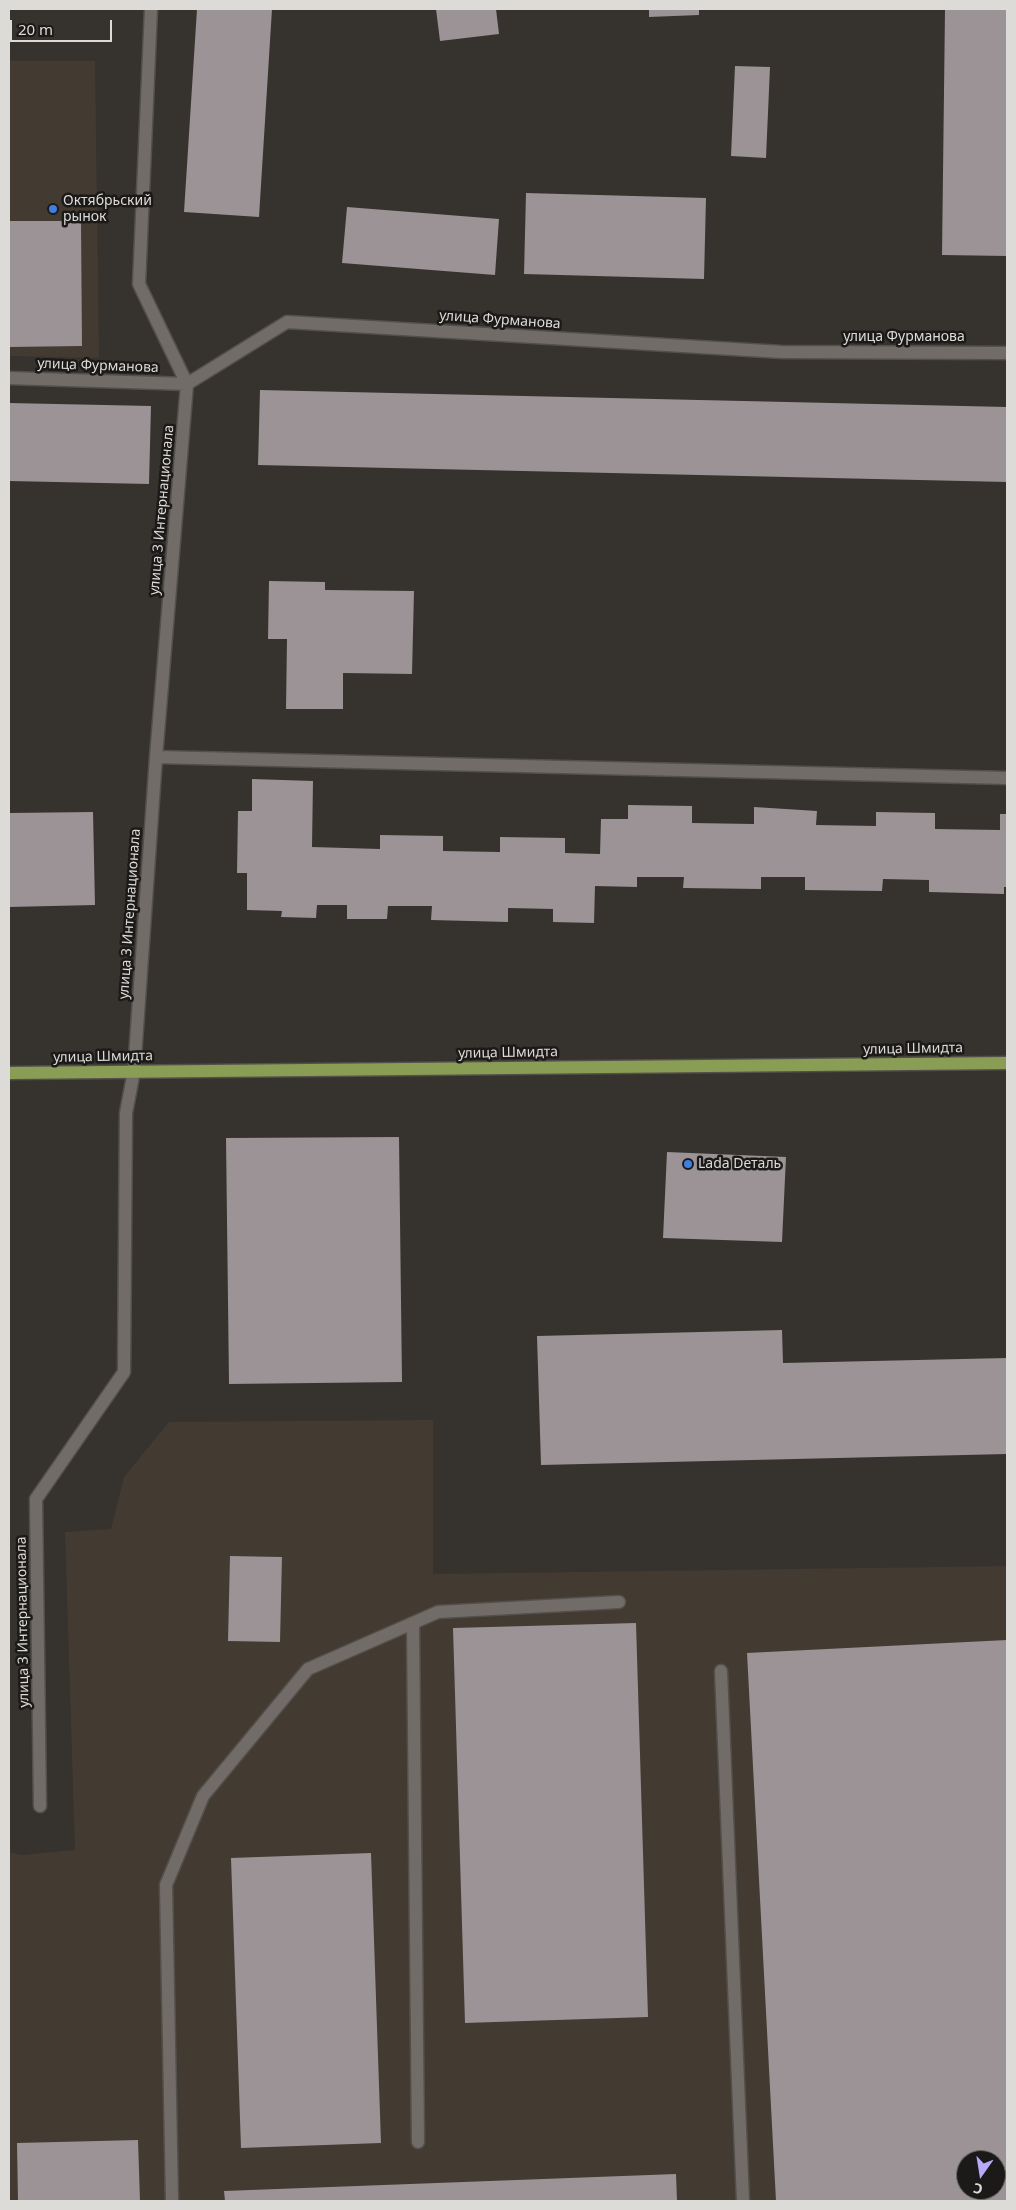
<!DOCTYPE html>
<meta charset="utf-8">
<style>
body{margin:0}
#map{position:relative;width:1016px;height:2210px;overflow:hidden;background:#36322e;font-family:"Noto Sans",sans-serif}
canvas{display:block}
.frame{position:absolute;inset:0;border:10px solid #dddbd8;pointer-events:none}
.north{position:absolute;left:956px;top:2150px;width:50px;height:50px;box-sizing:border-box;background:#1c1a18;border:1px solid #696765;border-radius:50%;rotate:193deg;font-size:14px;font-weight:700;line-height:20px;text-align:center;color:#dddbd8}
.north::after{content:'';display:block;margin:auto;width:18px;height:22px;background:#b7abf8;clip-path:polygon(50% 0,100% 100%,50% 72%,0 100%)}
.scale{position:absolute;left:10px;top:20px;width:102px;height:22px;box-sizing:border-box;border:2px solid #dddbd8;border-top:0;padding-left:6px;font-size:15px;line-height:18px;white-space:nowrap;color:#dddbd8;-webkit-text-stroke:4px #1c1a18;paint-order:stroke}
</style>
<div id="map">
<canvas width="1016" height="2210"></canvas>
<div class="frame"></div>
<div class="north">С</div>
<div class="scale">20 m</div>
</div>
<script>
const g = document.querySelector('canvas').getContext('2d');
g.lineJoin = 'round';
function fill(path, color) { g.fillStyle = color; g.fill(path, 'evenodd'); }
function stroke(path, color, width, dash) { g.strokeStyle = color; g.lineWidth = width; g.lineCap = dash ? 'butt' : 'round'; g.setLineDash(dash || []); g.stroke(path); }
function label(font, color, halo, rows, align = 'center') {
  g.font = font + ' "Noto Sans",sans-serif'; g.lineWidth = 5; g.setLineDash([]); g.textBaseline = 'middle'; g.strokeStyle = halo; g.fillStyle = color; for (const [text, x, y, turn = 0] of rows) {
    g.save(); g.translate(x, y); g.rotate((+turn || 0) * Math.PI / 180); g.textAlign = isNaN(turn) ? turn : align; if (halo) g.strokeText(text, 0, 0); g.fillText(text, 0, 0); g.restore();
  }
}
const built = new Path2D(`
 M9 61H95L99 358 9 356Z
 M433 1420V1574L1007 1566V2201H9V1852L22 1855 75 1850 65 1532 111 1529 124 1477 169 1422ZM966 2160H996V2190H966Z`);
const building = new Path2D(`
 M197 9H272L259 217 184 212Z
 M436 9H496L499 34 440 41Z
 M649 9H699V15L649 17Z
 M945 9H1007V256L942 255Z
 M735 66 770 67 766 158 731 156Z
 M526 193 706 198 704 279 524 274Z
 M347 207 499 219 495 275 342 263Z
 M9 221H81L82 346 9 347Z
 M260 390 1007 407V482L258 465Z
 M9 403 151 406 149 484 9 481Z
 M269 581 325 582V590L414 591 412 674 343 673V709H286L287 639H268Z
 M252 779 313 781 312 847 380 849V835L443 836V851L500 852V837L565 838V853L600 854 601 819H628V805L692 806V823L754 824V807L817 811 816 825 876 826V812L935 813V829L1000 830V814H1007V887H1004V894L929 892V880L883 879 882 891 805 890V877H761V889L683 888 684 877H637V887L595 886 594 923 553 922V909L508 908V922L431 920 432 906H388L387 919H347V905H317L316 918 281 917 282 911 247 910V873H237L238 811H252Z
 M93 812 95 905 9 907V813Z
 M399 1137 402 1382 229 1384 226 1138Z
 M667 1152 786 1157 782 1242 663 1238Z
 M782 1330 783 1363 1007 1358V1454L541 1465 537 1336Z
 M230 1556 282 1557 280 1642 228 1641Z
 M636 1623 648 2017 465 2023 453 1628Z
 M1007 1640V2201H776L747 1653ZM966 2160H996V2190H966Z
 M371 1853 381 2143 241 2148 231 1858Z
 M138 2140 140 2201H18L17 2143Z
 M676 2174 677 2201H225L224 2191Z`);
const minor = new Path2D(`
 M9 378 187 384 287 322 782 352 1007 353
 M156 757 1007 778
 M413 1623 418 2142
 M721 1671 743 2201
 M40 1806 36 1499 124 1372 126 1113 134 1071 156 757 187 384 139 284 151 9
 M172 2201 166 1885 203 1796 308 1669 438 1612 619 1602`);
const major = new Path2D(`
 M9 1073 1007 1063`);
const markers = [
 [53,209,5,"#3f7fe0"],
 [688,1164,5,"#3f7fe0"]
];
const poiNames = [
 ["Октябрьский",63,201],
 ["рынок",63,217],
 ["Lada Dеталь",698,1164]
];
const streetNames = [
 ["улица Фурманова",500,320,4],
 ["улица Фурманова",904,337],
 ["улица Фурманова",98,366,2],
 ["улица 3 Интернационала",162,510,-85],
 ["улица 3 Интернационала",130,914,-86],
 ["улица Шмидта",913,1049,-1],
 ["улица Шмидта",508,1053,-1],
 ["улица Шмидта",103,1057,-1],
 ["улица 3 Интернационала",23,1622,-91]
];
fill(built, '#433a31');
fill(building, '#9b9396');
stroke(minor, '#53504c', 15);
stroke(major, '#53504c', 15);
stroke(minor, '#716c67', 12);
stroke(major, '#8a9d54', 12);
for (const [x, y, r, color] of markers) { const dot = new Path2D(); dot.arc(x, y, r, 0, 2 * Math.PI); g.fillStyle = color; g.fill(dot); stroke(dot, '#1c1a18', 2); }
label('14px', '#dddbd8', '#1c1a18', poiNames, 'left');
label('14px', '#dddbd8', '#1c1a18', streetNames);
</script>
